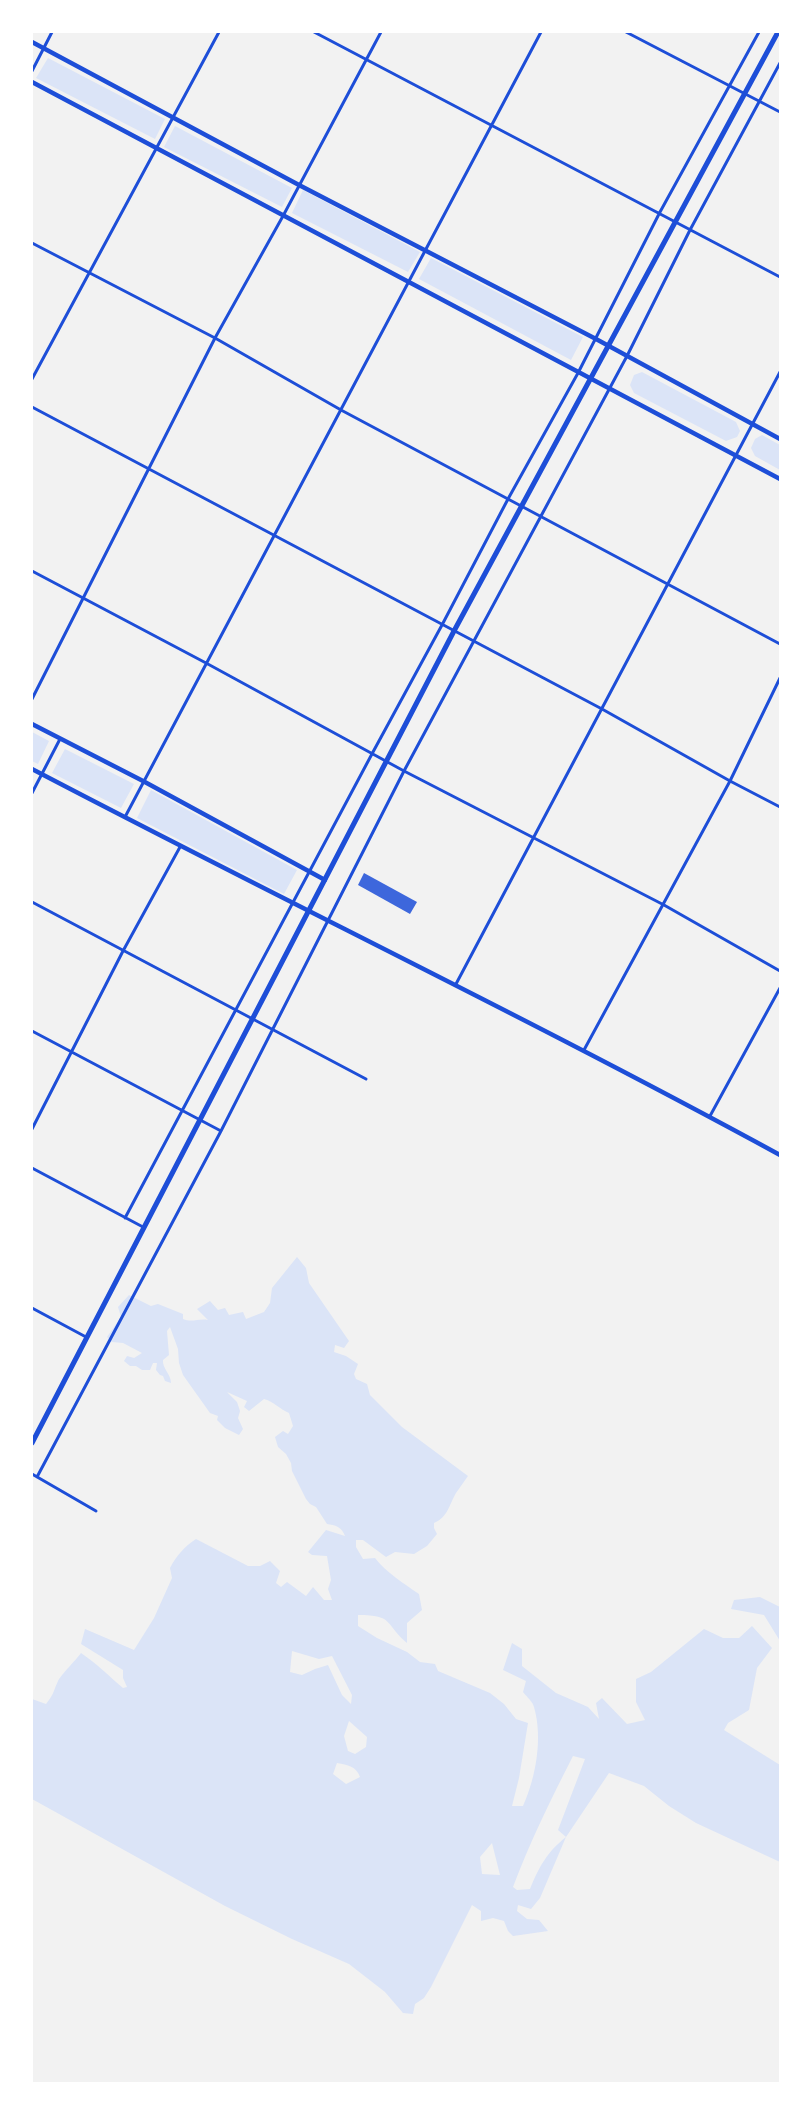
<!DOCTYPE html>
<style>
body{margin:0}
#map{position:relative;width:812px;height:2115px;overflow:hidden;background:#f2f2f2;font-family:"Fira Sans Condensed",sans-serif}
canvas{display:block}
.frame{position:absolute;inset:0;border:33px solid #fff;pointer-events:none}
</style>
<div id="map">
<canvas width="812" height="2115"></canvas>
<div class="frame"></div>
</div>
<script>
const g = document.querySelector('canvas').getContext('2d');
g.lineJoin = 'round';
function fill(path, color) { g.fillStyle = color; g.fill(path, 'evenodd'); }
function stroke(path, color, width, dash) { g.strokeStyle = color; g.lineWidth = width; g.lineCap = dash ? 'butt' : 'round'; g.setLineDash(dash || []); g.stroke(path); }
const green = new Path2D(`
 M48 58 165 119 155 139 36 78Z
 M175 126 292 188 282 207 164 147Z
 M303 190 420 252 408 272 292 213Z
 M431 258 583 337 571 360 419 279Z
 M642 372 736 422 740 431 737 437 726 441 634 393 630 385 634 375Z
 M762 435 780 445V470L755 456 751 448 755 439Z
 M32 732 49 741 38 764 32 761Z
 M65 749 134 784 121 808 52 773Z
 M151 790 297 870 284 894 137 818Z
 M297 1257 306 1268 309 1283 349 1341 344 1348 335 1345 334 1352 346 1356 358 1364 354 1374 356 1379 367 1384 370 1395 402 1427 468 1476C464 1482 460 1487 456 1493 449 1505 448 1517 434 1523V1528L437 1534 427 1546 414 1554 395 1552 386 1557 363 1540H356V1547L363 1559 375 1558C387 1573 403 1583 419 1594L422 1610 407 1623V1643C384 1624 395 1615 358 1615V1626L377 1638 407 1652 420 1662 435 1664 438 1671 490 1693 504 1704 516 1719 528 1723 519 1778 512 1806H523C536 1777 543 1738 534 1707 533 1702 527 1697 523 1692L526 1681 503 1670 512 1643 522 1649V1666L556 1693 588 1707 599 1719 596 1703 602 1698 627 1724 645 1720 636 1702V1679L651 1672 704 1629 723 1638H739L752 1626 772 1648 757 1668 749 1710 728 1723 724 1730 780 1765V1862L696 1823 669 1806 644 1786 609 1773 566 1837 540 1898 531 1909 518 1905 517 1911 527 1919 539 1920 548 1931 513 1936 508 1931 504 1921 493 1918 481 1921V1911L472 1905 431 1987 424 1998 415 2004 413 2014 403 2013 385 1992 349 1964 292 1939 225 1906 32 1799V1699L46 1704C54 1694 53 1692 58 1681 60 1676 76 1660 81 1653 96 1663 109 1676 123 1688L127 1687 123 1678V1670L81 1644 85 1629 134 1650 154 1618 172 1578 170 1568C177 1555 184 1547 196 1539L248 1566H260L270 1561 280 1571 276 1583 281 1587 287 1582 306 1596 313 1587 324 1600H332L328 1589 331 1580 327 1556 312 1555 308 1552 326 1530 345 1536C342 1527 335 1525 327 1524L316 1507 310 1504 306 1499 292 1471 291 1463 286 1454 278 1447 275 1437 283 1431 288 1434 293 1426 289 1413C279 1409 275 1402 264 1399L249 1411 244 1407 247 1401 227 1392 237 1402 240 1411 238 1418 243 1429 239 1435 225 1428 217 1420 218 1416 210 1413 183 1375 179 1363 178 1349 170 1327 167 1331 169 1355 163 1360C162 1368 171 1374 171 1383L165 1381 163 1376 160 1375 156 1370 157 1363H153L150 1370H142L136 1366H130L124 1361 127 1356 134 1358 142 1353 123 1343 112 1342 107 1337 121 1317 118 1307 129 1295 151 1306 158 1304 183 1314V1319C192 1323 199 1318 208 1320L197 1309 210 1301 218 1310 225 1308 229 1315 243 1312 246 1319 264 1312 270 1303 272 1288ZM292 1651 319 1659 332 1656 352 1695 351 1704 342 1695 328 1665 315 1669 302 1675 290 1672ZM349 1721 367 1737 366 1747 355 1754 348 1751 344 1736ZM573 1756 585 1759 558 1830 566 1837C547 1852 539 1867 530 1889L517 1890 513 1887C530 1842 551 1799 573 1756ZM337 1763C348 1765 356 1766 360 1777L346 1784 333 1774ZM492 1843 500 1875 482 1874 480 1857Z
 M760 1597 780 1607V1641L764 1615 731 1609 734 1600Z`);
const building = new Path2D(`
 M364 873 417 902 410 914 358 885Z`);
const minor = new Path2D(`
 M314 32 780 277
 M626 32 780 112
 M32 71 52 32
 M32 243 215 338 341 410 780 644
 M32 379 219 32
 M32 407 602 709 730 781 780 807
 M32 571 206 663 404 771 664 905 780 971
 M32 699 215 338 283 216 381 32
 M32 793 60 739
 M125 817 541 32
 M32 902 366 1079
 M456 984 780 372
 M32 1031 221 1131
 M584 1050 730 781 780 678
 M710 1116 780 988
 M32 1129 123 951 180 847
 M32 1168 143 1227
 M125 1218 373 752 442 625 508 499 578 373 660 212 759 32
 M32 1308 86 1337
 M32 1474 96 1511
 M37 1477 221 1131 404 771 627 356 690 230 780 63`);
const secondary = new Path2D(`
 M32 42 299 185 596 339 780 439
 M32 82 780 479
 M32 724 143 781 325 880
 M32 769C280 899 534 1021 780 1155`);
const primary = new Path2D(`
 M32 1443 454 631 778 32`);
fill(green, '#dbe4f7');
fill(building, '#3d67dc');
stroke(minor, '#1d4ed8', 3);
stroke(secondary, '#1d4ed8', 4.5);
stroke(primary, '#1d4ed8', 5);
</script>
